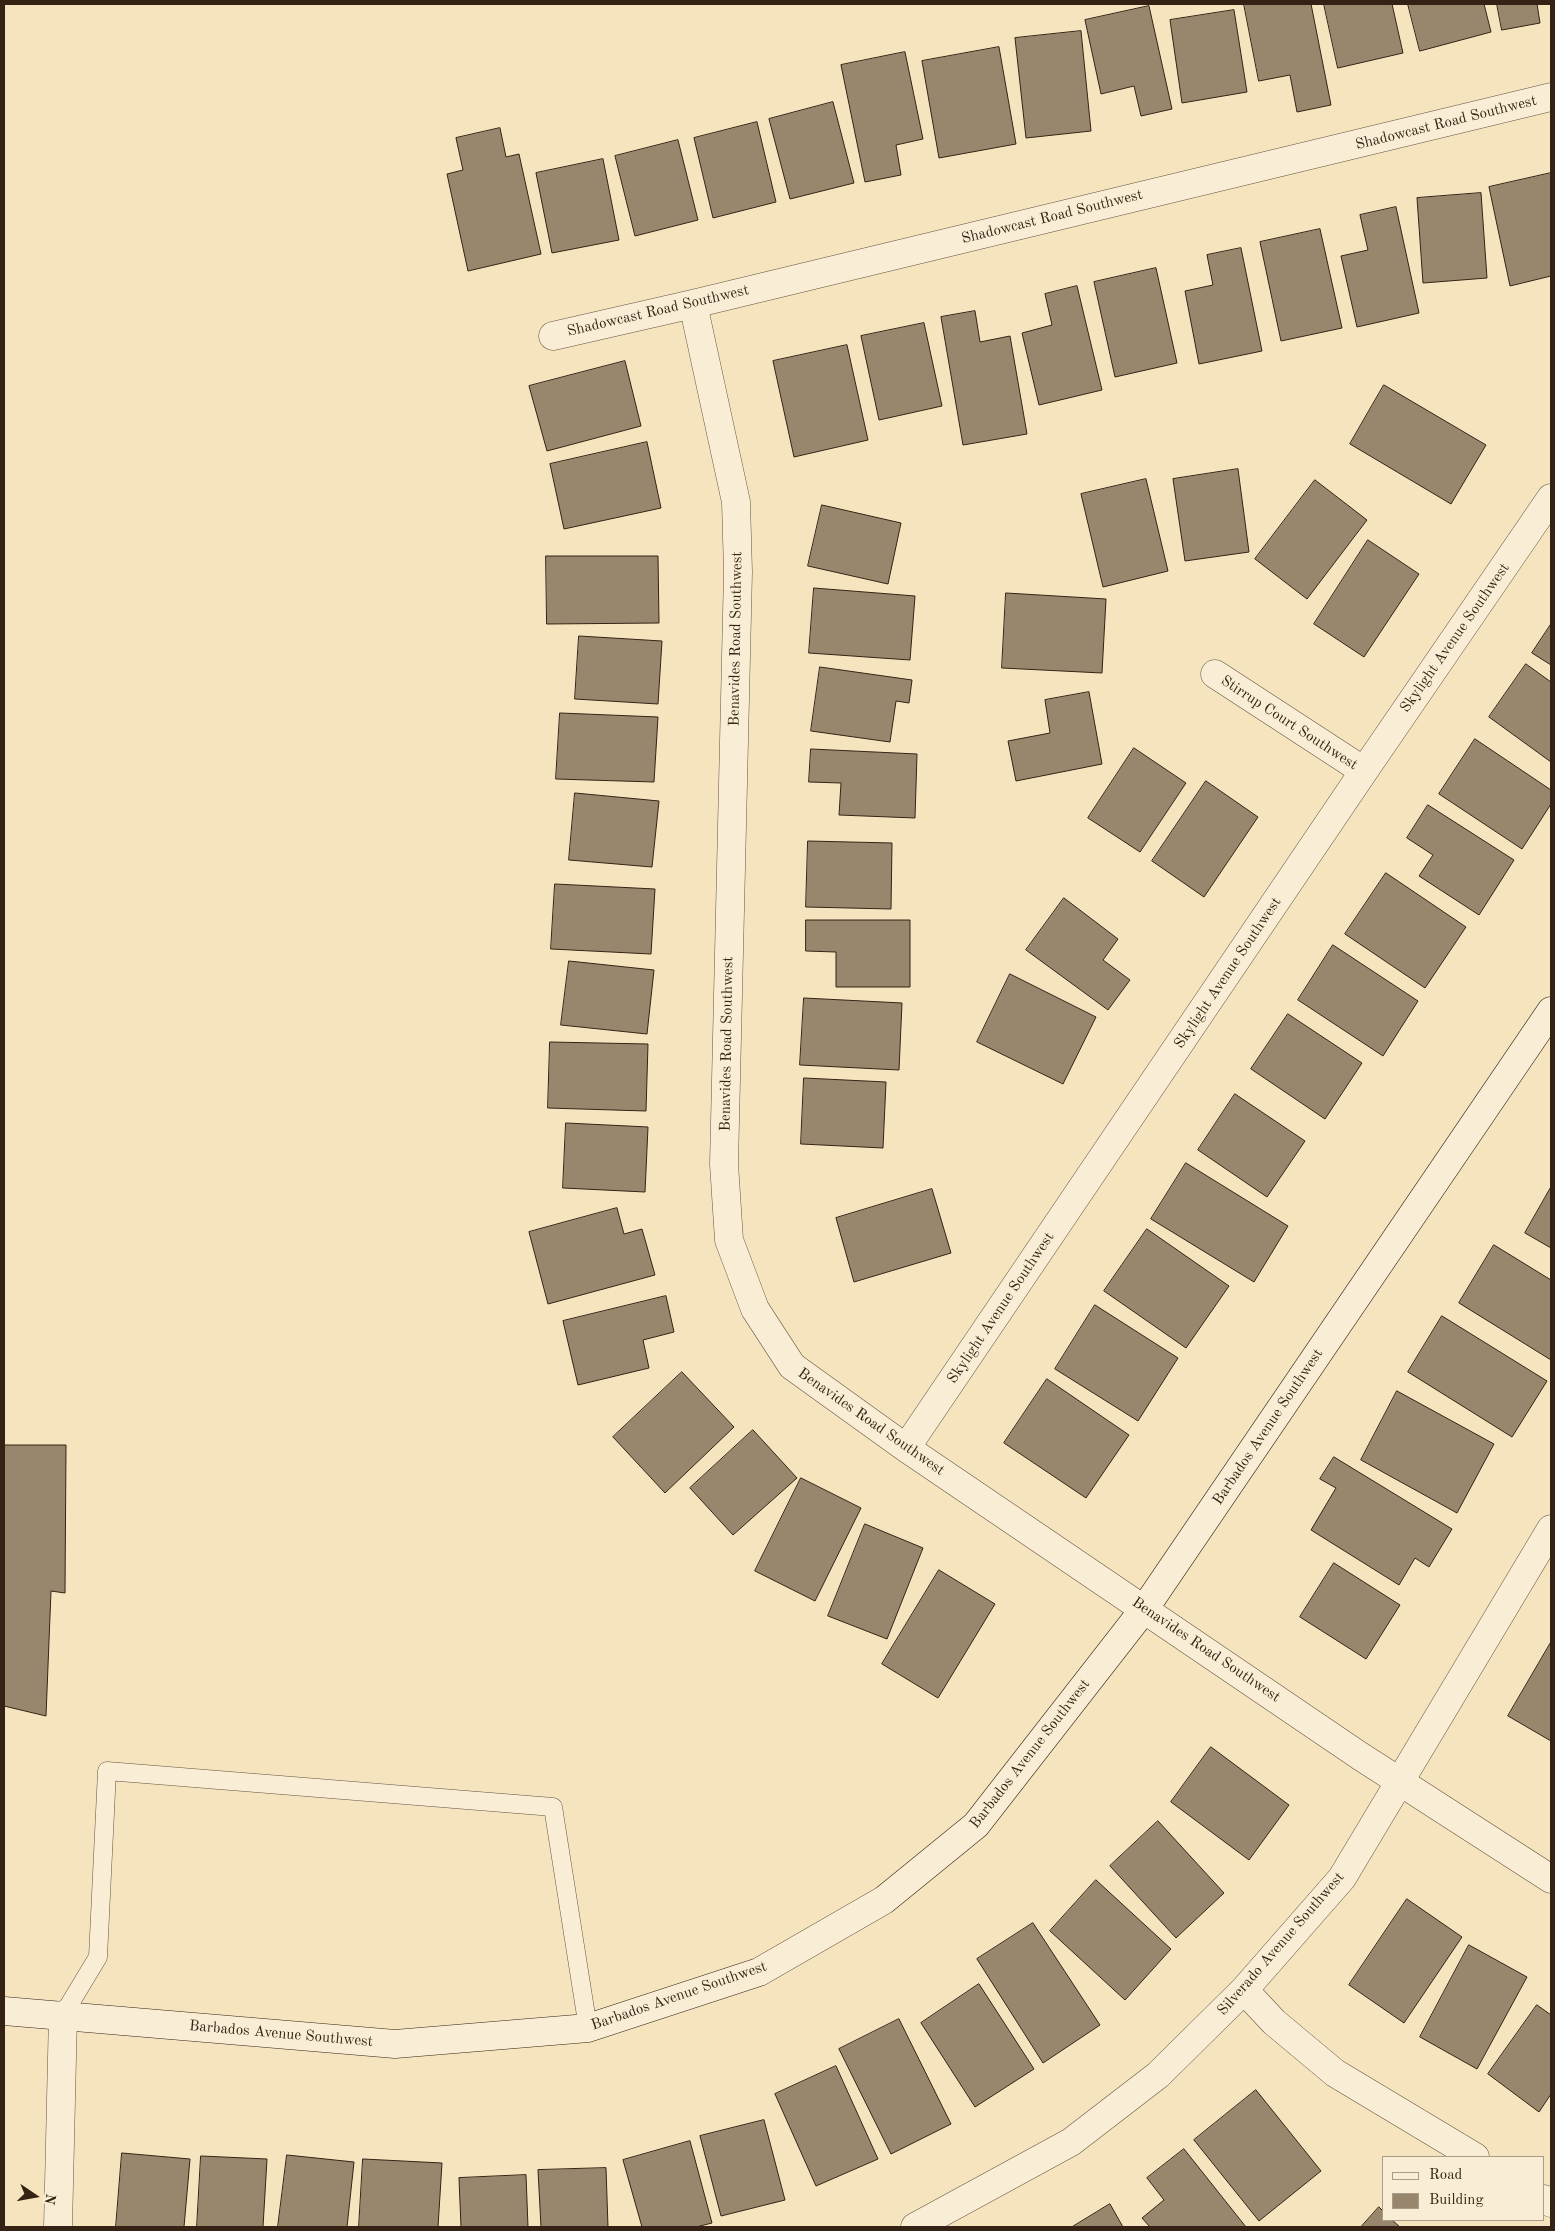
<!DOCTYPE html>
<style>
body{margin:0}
#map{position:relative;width:1555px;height:2231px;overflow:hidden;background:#f6e4bf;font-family:"Old Standard TT",serif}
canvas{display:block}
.frame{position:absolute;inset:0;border:5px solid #342315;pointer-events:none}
.legend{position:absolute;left:1382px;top:2156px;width:162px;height:65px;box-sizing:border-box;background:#f9edd5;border:1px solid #aa9c88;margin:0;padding:6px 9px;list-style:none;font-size:15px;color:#342315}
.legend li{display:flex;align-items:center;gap:10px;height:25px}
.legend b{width:25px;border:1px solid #aa9c88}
.north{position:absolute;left:10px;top:2171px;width:50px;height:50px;-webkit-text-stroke:4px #f9edd5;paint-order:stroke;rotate:102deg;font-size:14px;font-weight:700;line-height:20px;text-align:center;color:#342315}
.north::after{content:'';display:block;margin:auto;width:18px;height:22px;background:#342315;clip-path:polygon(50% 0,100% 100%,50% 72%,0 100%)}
</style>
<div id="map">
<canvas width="1555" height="2231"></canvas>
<div class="frame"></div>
<ul class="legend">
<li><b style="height:6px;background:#f9edd5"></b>Road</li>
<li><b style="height:14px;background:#99876d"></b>Building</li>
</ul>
<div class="north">N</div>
</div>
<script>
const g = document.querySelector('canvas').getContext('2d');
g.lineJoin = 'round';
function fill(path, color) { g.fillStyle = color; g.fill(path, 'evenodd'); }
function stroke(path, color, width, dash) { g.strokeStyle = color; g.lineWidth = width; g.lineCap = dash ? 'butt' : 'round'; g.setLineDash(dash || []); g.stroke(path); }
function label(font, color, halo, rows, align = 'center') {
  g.font = font + ' "Old Standard TT",serif'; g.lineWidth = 4; g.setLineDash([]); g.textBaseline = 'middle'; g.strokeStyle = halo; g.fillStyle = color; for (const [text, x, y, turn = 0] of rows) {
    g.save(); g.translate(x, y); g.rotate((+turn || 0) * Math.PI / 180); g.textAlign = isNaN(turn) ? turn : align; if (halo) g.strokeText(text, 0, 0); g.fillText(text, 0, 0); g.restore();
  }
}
const building = new Path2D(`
 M1244 4H1311L1331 105 1297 112 1290 75 1259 81Z
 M1324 4H1392L1403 53 1338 68Z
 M1408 4H1484L1491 32 1420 51Z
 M1497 4H1537L1540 23 1502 30Z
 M1149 6 1172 109 1141 116 1134 86 1101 94 1085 20Z
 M1234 10 1247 92 1182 103 1170 20Z
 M1081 31 1091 131 1026 138 1015 38Z
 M999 47 1016 144 939 158 922 61Z
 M905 52 923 139 896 145 901 175 865 182 841 65Z
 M833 102 854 183 790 199 769 119Z
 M757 122 776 202 713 218 694 138Z
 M500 128 506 157 519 154 541 254 468 271 447 174 463 170 456 138Z
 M678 140 698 220 635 236 615 156Z
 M603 159 619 240 552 253 536 173Z
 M1551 173V276L1510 286 1489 187Z
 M1481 193 1487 278 1423 283 1417 198Z
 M1396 207 1419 313 1357 327 1341 256 1368 250 1360 215Z
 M1320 229 1342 328 1281 341 1260 242Z
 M1241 248 1262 351 1199 364 1185 291 1213 285 1207 255Z
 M1156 268 1177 363 1115 377 1094 282Z
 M1077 286 1102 390 1039 405 1022 333 1052 325 1045 294Z
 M975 311 980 342 1010 336 1027 434 963 445 941 317Z
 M924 323 942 406 879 420 861 336Z
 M847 345 868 440 794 457 773 361Z
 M625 361 641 426 547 451 529 386Z
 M1384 385 1486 445 1451 504 1350 444Z
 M647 442 661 508 564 529 550 464Z
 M1238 469 1249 552 1185 561 1173 479Z
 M1146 479 1168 571 1103 587 1081 494Z
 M1315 480 1367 520 1307 599 1255 559Z
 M822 505 901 523 888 584 808 566Z
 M1368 540 1419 574 1364 657 1314 624Z
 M546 556H658L659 623 547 624Z
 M814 588 915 596 910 660 809 653Z
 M1006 593 1106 599 1102 673 1002 668Z
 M1551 624V665L1532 653Z
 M579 636 662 641 658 704 575 699Z
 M1526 664 1551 682V762L1489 717Z
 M820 667 912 680 909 703 896 701 890 742 811 731Z
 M1089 692 1102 764 1016 781 1008 741 1050 733 1045 700Z
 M560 713 658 717 654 782 556 779Z
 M1475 739 1551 790V804L1522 849 1439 794Z
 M1134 748 1186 783 1140 852 1088 818Z
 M811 749 917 754 915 818 839 815 841 783 809 782Z
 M1206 781 1258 817 1204 897 1152 861Z
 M575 793 659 801 652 867 569 860Z
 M1428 805 1514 860 1479 915 1419 876 1433 855 1407 838Z
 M808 841 892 843 891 909 806 907Z
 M1386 873 1466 927 1425 988 1345 934Z
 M555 884 655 889 651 954 551 949Z
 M1064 898 1118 939 1103 960 1130 980 1108 1010 1026 950Z
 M806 920H910V987H836V952L806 951Z
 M1333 945 1418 1001 1383 1056 1298 1000Z
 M569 961 654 970 647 1034 561 1025Z
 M1010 974 1096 1017 1063 1084 977 1042Z
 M804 998 902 1003 899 1070 800 1065Z
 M1288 1014 1362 1063 1325 1119 1251 1069Z
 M550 1042 648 1044 646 1111 548 1108Z
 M804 1078 886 1082 883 1148 801 1144Z
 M1235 1094 1305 1141 1267 1197 1198 1150Z
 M566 1123 648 1127 645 1192 563 1188Z
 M1186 1163 1288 1226 1254 1282 1151 1219Z
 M1551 1187V1248L1525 1233Z
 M932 1189 951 1253 854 1282 836 1218Z
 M617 1208 624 1234 642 1229 655 1275 548 1304 529 1232Z
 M1147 1229 1229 1286 1186 1348 1104 1291Z
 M1494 1245 1551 1280V1360L1459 1303Z
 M666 1296 674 1332 643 1340 649 1368 578 1385 563 1321Z
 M1095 1305 1178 1358 1138 1421 1055 1369Z
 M1442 1316 1547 1381 1512 1437 1408 1372Z
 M682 1372 734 1427 665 1493 613 1437Z
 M1047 1379 1129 1435 1086 1498 1004 1443Z
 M1397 1391 1494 1444 1457 1513 1361 1460Z
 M753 1430 797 1478 733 1535 690 1488Z
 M4 1445H66L65 1593 51 1591 46 1716 4 1706Z
 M1334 1457 1452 1529 1429 1567 1415 1558 1399 1585 1311 1530 1336 1488 1320 1479Z
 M801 1478 861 1508 815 1601 755 1571Z
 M865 1524 923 1548 887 1639 828 1616Z
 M1334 1563 1400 1605 1366 1659 1300 1617Z
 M939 1570 995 1604 938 1698 882 1664Z
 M1551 1642V1741L1508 1716Z
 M1211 1747 1289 1805 1249 1860 1171 1802Z
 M1158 1821 1224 1893 1176 1938 1110 1866Z
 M1096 1880 1171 1949 1125 2000 1050 1931Z
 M1407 1899 1462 1937 1404 2023 1349 1985Z
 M1033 1923 1100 2025 1043 2063 977 1959Z
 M1469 1945 1527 1977 1477 2069 1420 2037Z
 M979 1984 1034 2069 975 2107 921 2023Z
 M1537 2005 1551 2015V2094L1539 2112 1488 2074Z
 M899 2019 951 2124 891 2154 839 2049Z
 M836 2066 878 2159 816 2186 775 2094Z
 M1256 2090 1321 2171 1259 2221 1194 2140Z
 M764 2120 785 2200 721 2216 700 2136Z
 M690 2141 712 2223 696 2227H642L623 2160Z
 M1184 2149 1246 2227H1150L1142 2218 1164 2200 1147 2178Z
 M122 2153 190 2159 184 2227H116Z
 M287 2155 354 2162 347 2227H278Z
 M201 2156 267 2159 263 2227H197Z
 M363 2159 442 2163 438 2227H359Z
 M606 2168 608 2227H541L538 2170Z
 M526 2175 528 2227H461L459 2178Z
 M1110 2204 1123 2227H1072Z
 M1379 2207 1384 2212V2220H1392L1400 2227H1361Z`);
const lane = new Path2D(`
 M63 2015 98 1957 107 1771 553 1807 588 2028`);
const street = new Path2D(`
 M693 304 736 502 738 572 724 1164 729 1240 755 1309 792 1366 906 1448 1360 1756 1551 1879
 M553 336 693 304 1551 97
 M1215 674 1364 771
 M906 1448 1364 771 1551 498
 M1244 1990 1274 2022 1335 2073 1475 2157
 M1544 2199 1551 2203
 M58 2227 63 2015
 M915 2227 1071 2142 1158 2075 1244 1990 1342 1878 1551 1529`);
const secondary = new Path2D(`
 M4 2011 395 2044 588 2028 759 1972 884 1900 976 1825 1145 1608 1551 1011`);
const streetNames = [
 ["Shadowcast Road Southwest",1446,123,-14],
 ["Shadowcast Road Southwest",1052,217,-14],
 ["Shadowcast Road Southwest",658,311,-13],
 ["Skylight Avenue Southwest",1455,638,-55],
 ["Benavides Road Southwest",736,639,-89],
 ["Stirrup Court Southwest",1289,723,33],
 ["Skylight Avenue Southwest",1228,973,-56],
 ["Benavides Road Southwest",727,1044,-89],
 ["Skylight Avenue Southwest",1001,1308,-56],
 ["Benavides Road Southwest",871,1422,35],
 ["Barbados Avenue Southwest",1268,1427,-56],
 ["Benavides Road Southwest",1206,1650,34],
 ["Barbados Avenue Southwest",1030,1754,-52],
 ["Silverado Avenue Southwest",1281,1944,-49],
 ["Barbados Avenue Southwest",679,1996,-19],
 ["Barbados Avenue Southwest",281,2034,5]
];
fill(building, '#99876d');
stroke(building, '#342315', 1);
stroke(lane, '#645340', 19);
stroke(street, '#645340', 29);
stroke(secondary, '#342315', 29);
stroke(lane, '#f9edd5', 18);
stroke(street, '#f9edd5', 28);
stroke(secondary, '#f9edd5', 28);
label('15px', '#342315', '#f9edd5', streetNames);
</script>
